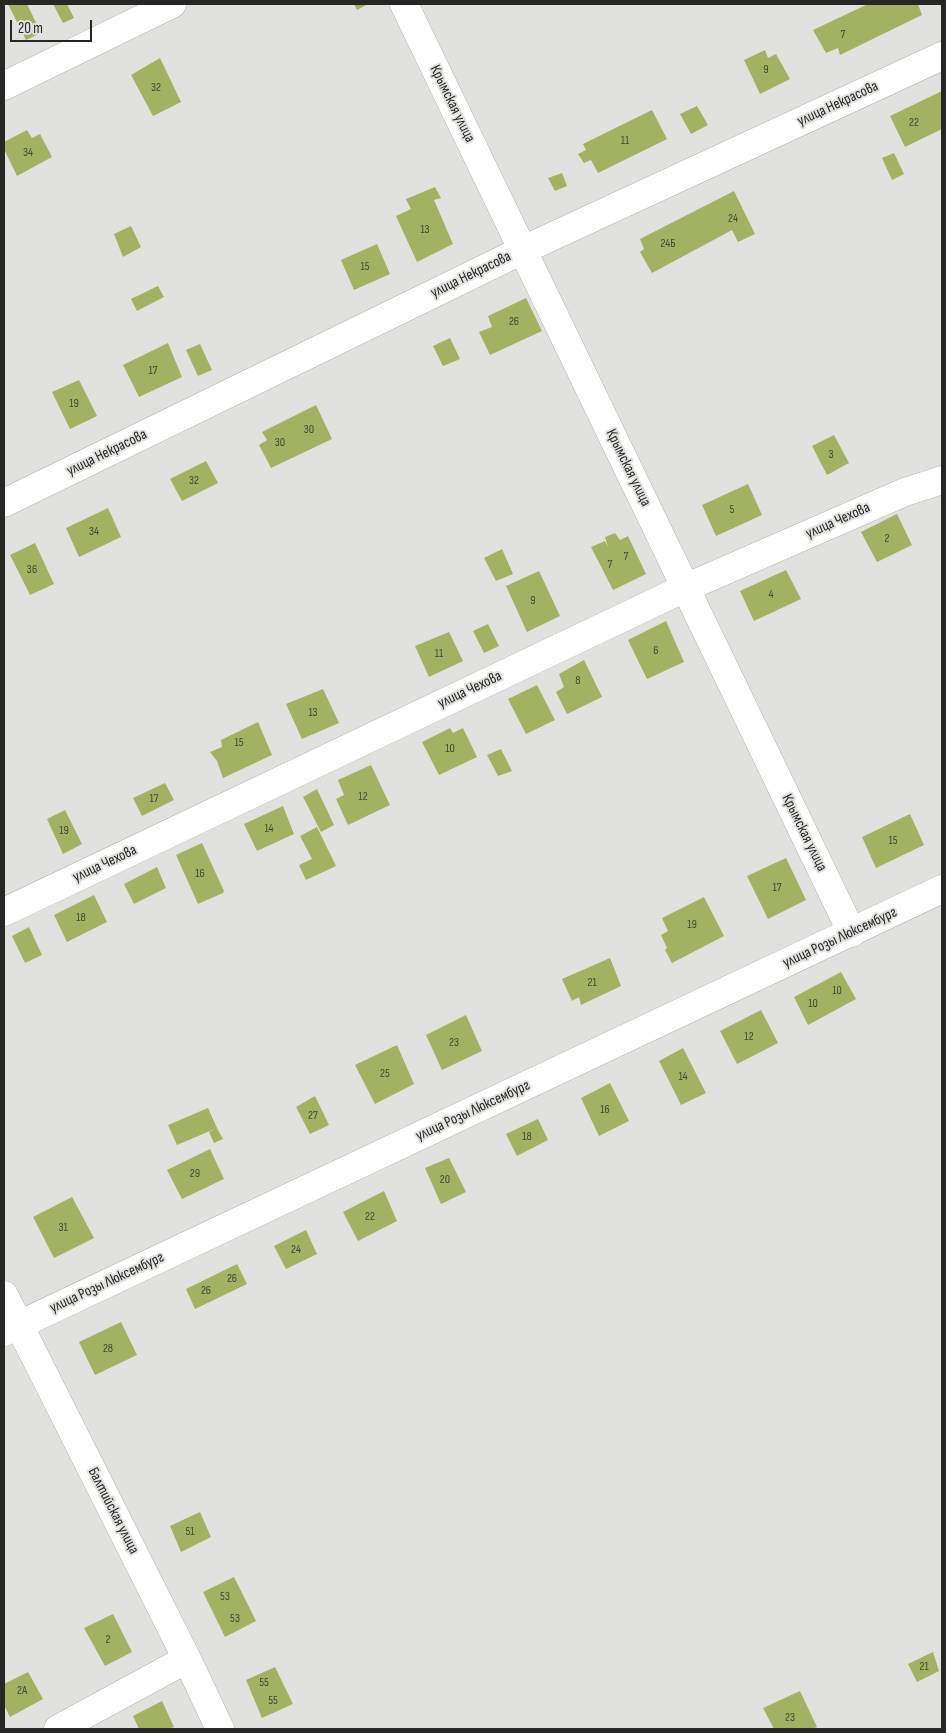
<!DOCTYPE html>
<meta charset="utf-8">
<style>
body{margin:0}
#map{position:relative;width:946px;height:1733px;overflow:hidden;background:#e1e2de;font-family:"Sofia Sans Condensed",sans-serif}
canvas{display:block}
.frame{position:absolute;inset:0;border:5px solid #262625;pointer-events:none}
.scale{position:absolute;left:10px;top:20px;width:82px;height:22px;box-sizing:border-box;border:2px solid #262625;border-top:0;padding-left:6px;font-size:15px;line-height:18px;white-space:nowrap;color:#262625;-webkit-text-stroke:4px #e1e2de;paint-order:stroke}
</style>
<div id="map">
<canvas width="946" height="1733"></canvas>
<div class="frame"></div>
<div class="scale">20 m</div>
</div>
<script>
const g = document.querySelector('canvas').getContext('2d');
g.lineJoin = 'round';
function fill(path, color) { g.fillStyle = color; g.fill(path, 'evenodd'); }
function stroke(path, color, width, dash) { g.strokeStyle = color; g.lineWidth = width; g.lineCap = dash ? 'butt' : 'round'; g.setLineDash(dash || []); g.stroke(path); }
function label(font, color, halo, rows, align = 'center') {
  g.font = font + ' "Sofia Sans Condensed",sans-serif'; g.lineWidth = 4; g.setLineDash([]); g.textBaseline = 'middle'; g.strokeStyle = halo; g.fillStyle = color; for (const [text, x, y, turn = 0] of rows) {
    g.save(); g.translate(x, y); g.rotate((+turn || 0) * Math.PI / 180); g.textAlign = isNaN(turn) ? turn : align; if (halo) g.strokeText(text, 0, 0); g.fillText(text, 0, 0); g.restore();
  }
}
const building = new Path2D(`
 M8 4H27L41 33 26 40Z
 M53 4H67L74 18 63 23Z
 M354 4H368L357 10Z
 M868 4H918L922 15 840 55 838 48 826 53 813 30Z
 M765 50 768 58 776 54 790 79 760 94 744 60Z
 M160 58 181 102 153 116 131 75Z
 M942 91V129L905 147 890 116Z
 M697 106 708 125 691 134 680 114Z
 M652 110 667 139 598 173 591 160 584 163 578 154 586 150 583 144Z
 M27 130 32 138 40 134 52 157 17 176 4 149V142Z
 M894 153 904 174 892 180 882 158Z
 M562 173 567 186 555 191 548 178Z
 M435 187 441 198 434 200 453 244 417 262 396 216 411 209 406 199Z
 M734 191 755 234 738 242 732 230 652 273 640 252 644 249 640 239Z
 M131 226 141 247 123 257 114 234Z
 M377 244 390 274 354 290 341 260Z
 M158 286 164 297 137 311 131 299Z
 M526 298 542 331 490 355 479 332 492 327 488 316Z
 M450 338 460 359 443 366 433 346Z
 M168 343 182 377 139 397 123 365Z
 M200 344 212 370 198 376 186 350Z
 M79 380 97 416 70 429 52 392Z
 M316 405 332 439 271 468 259 445 267 440 262 432Z
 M834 435 849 463 827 475 812 446Z
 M206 461 218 483 182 501 170 479Z
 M748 484 762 515 716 536 702 505Z
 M108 508 121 537 79 557 66 528Z
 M897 514 912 545 877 562 861 532Z
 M615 533 620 540 628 536 646 574 613 590 591 547 605 541 608 547 605 537Z
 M35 543 54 584 30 595 10 555Z
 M502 549 513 574 496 581 484 558Z
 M786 570 801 599 754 621 740 591Z
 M539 571 560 616 527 632 506 586Z
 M666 621 684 662 647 679 628 640Z
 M488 624 499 646 484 653 473 631Z
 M449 632 463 661 429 677 415 646Z
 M584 660 602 697 567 714 556 692 564 687 559 674Z
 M537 685 555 720 526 734 508 699Z
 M323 689 339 723 302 739 286 704Z
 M258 722 272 755 223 778 217 761 210 752 222 747 221 740Z
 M450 728 453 733 463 728 477 757 439 775 422 742Z
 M501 749 512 771 498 776 487 755Z
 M371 765 390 805 348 825 336 799 344 795 338 780Z
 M165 783 174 800 142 816 133 798Z
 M317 789 334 825 321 832 303 797Z
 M283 806 294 834 257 851 244 824Z
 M65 810 82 844 63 854 47 819Z
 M910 814 924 845 876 868 862 837Z
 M317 827 336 866 306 880 299 865 312 859 300 836Z
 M202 843 224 891 223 893 198 904 176 855Z
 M786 858 806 900 768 919 747 876Z
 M157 867 166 888 134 904 124 884Z
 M94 895 107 922 67 942 54 915Z
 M704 897 724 936 672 963 665 950 667 948 661 935 668 931 662 918Z
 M29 927 42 955 25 963 12 936Z
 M610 958 621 986 581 1005 579 997 572 1001 562 979Z
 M841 972 856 999 808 1025 794 997Z
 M761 1010 778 1043 737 1064 720 1031Z
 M466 1015 482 1051 442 1070 426 1035Z
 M397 1045 414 1084 375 1104 355 1065Z
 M683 1048 706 1093 681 1105 659 1061Z
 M610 1083 629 1121 599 1136 581 1098Z
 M315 1096 329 1125 310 1134 296 1107Z
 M208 1108 217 1128 177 1145 168 1125Z
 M538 1119 548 1140 517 1156 506 1134Z
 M217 1128 223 1139 214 1143 209 1132Z
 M210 1149 224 1179 182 1199 167 1170Z
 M449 1158 466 1192 441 1204 425 1168Z
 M384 1191 397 1221 358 1241 343 1212Z
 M72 1197 94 1238 54 1258 33 1217Z
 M306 1230 317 1254 286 1269 274 1246Z
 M237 1264 247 1284 195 1309 186 1289Z
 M121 1322 137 1355 95 1375 79 1342Z
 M200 1512 211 1537 181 1552 170 1526Z
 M234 1577 256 1621 225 1637 203 1592Z
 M113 1614 132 1652 105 1666 84 1628Z
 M933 1652 939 1671 917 1682 908 1664Z
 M275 1667 293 1704 262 1718 246 1680Z
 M28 1672 43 1699 10 1717 4 1705V1684Z
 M800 1691 817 1727 812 1729H774L763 1708Z
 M162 1701 174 1727 168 1729H139L133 1716Z`);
const minor = new Path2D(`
 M404 4 852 933
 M4 86 172 4
 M4 503 523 250 942 56
 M4 912 685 588 905 492 942 480
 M4 1295 187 1659 220 1729
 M4 1332 942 889
 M58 1729 187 1659`);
const numberNames = [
 ["7",843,35],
 ["9",766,70],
 ["32",156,88],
 ["22",914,123],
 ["11",625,141],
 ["34",28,153],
 ["24",733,219],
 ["13",425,230],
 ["24Б",668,244],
 ["15",365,267],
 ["26",514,322],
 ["17",153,371],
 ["19",74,404],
 ["30",309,430],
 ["30",280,443],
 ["3",831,455],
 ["32",194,481],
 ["5",732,510],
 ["34",94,532],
 ["2",887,539],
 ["7",626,557],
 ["7",610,565],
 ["36",32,570],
 ["4",771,595],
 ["9",533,601],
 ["6",656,651],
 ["11",439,654],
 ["8",578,681],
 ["13",313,713],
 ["15",239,743],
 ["10",450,749],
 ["12",363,797],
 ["17",154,799],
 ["14",269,829],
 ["19",64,831],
 ["15",893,841],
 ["16",200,874],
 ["17",777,888],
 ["18",81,918],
 ["19",692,925],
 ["21",592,983],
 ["10",837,991],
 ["10",813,1004],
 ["12",749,1037],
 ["23",454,1043],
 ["25",385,1074],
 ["14",683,1077],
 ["16",605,1110],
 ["27",313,1116],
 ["18",527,1137],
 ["29",195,1174],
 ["20",445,1180],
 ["22",370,1217],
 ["31",63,1228],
 ["24",296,1250],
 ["26",232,1279],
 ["26",206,1291],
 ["28",108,1349],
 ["51",190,1532],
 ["53",225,1597],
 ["53",235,1619],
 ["2",108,1640],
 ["21",924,1667],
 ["55",264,1683],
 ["2А",22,1691],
 ["55",273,1701],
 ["23",790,1718]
];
const streetNames = [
 ["Крымская улица",452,104,64],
 ["улица Некрасова",838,104,-25],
 ["улица Некрасова",471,275,-26],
 ["улица Некрасова",107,453,-26],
 ["Крымская улица",628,468,64],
 ["улица Чехова",838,521,-24],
 ["улица Чехова",470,690,-25],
 ["Крымская улица",804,833,64],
 ["улица Чехова",105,864,-25],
 ["улица Розы Люксембург",840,938,-25],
 ["улица Розы Люксембург",473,1111,-25],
 ["улица Розы Люксембург",107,1283,-25],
 ["Балтийская улица",113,1511,63]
];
fill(building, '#a3b163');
stroke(minor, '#b2b3af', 29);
stroke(minor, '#fff', 28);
label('12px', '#454934', null, numberNames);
label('15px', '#262625', '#e1e2de', streetNames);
</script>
